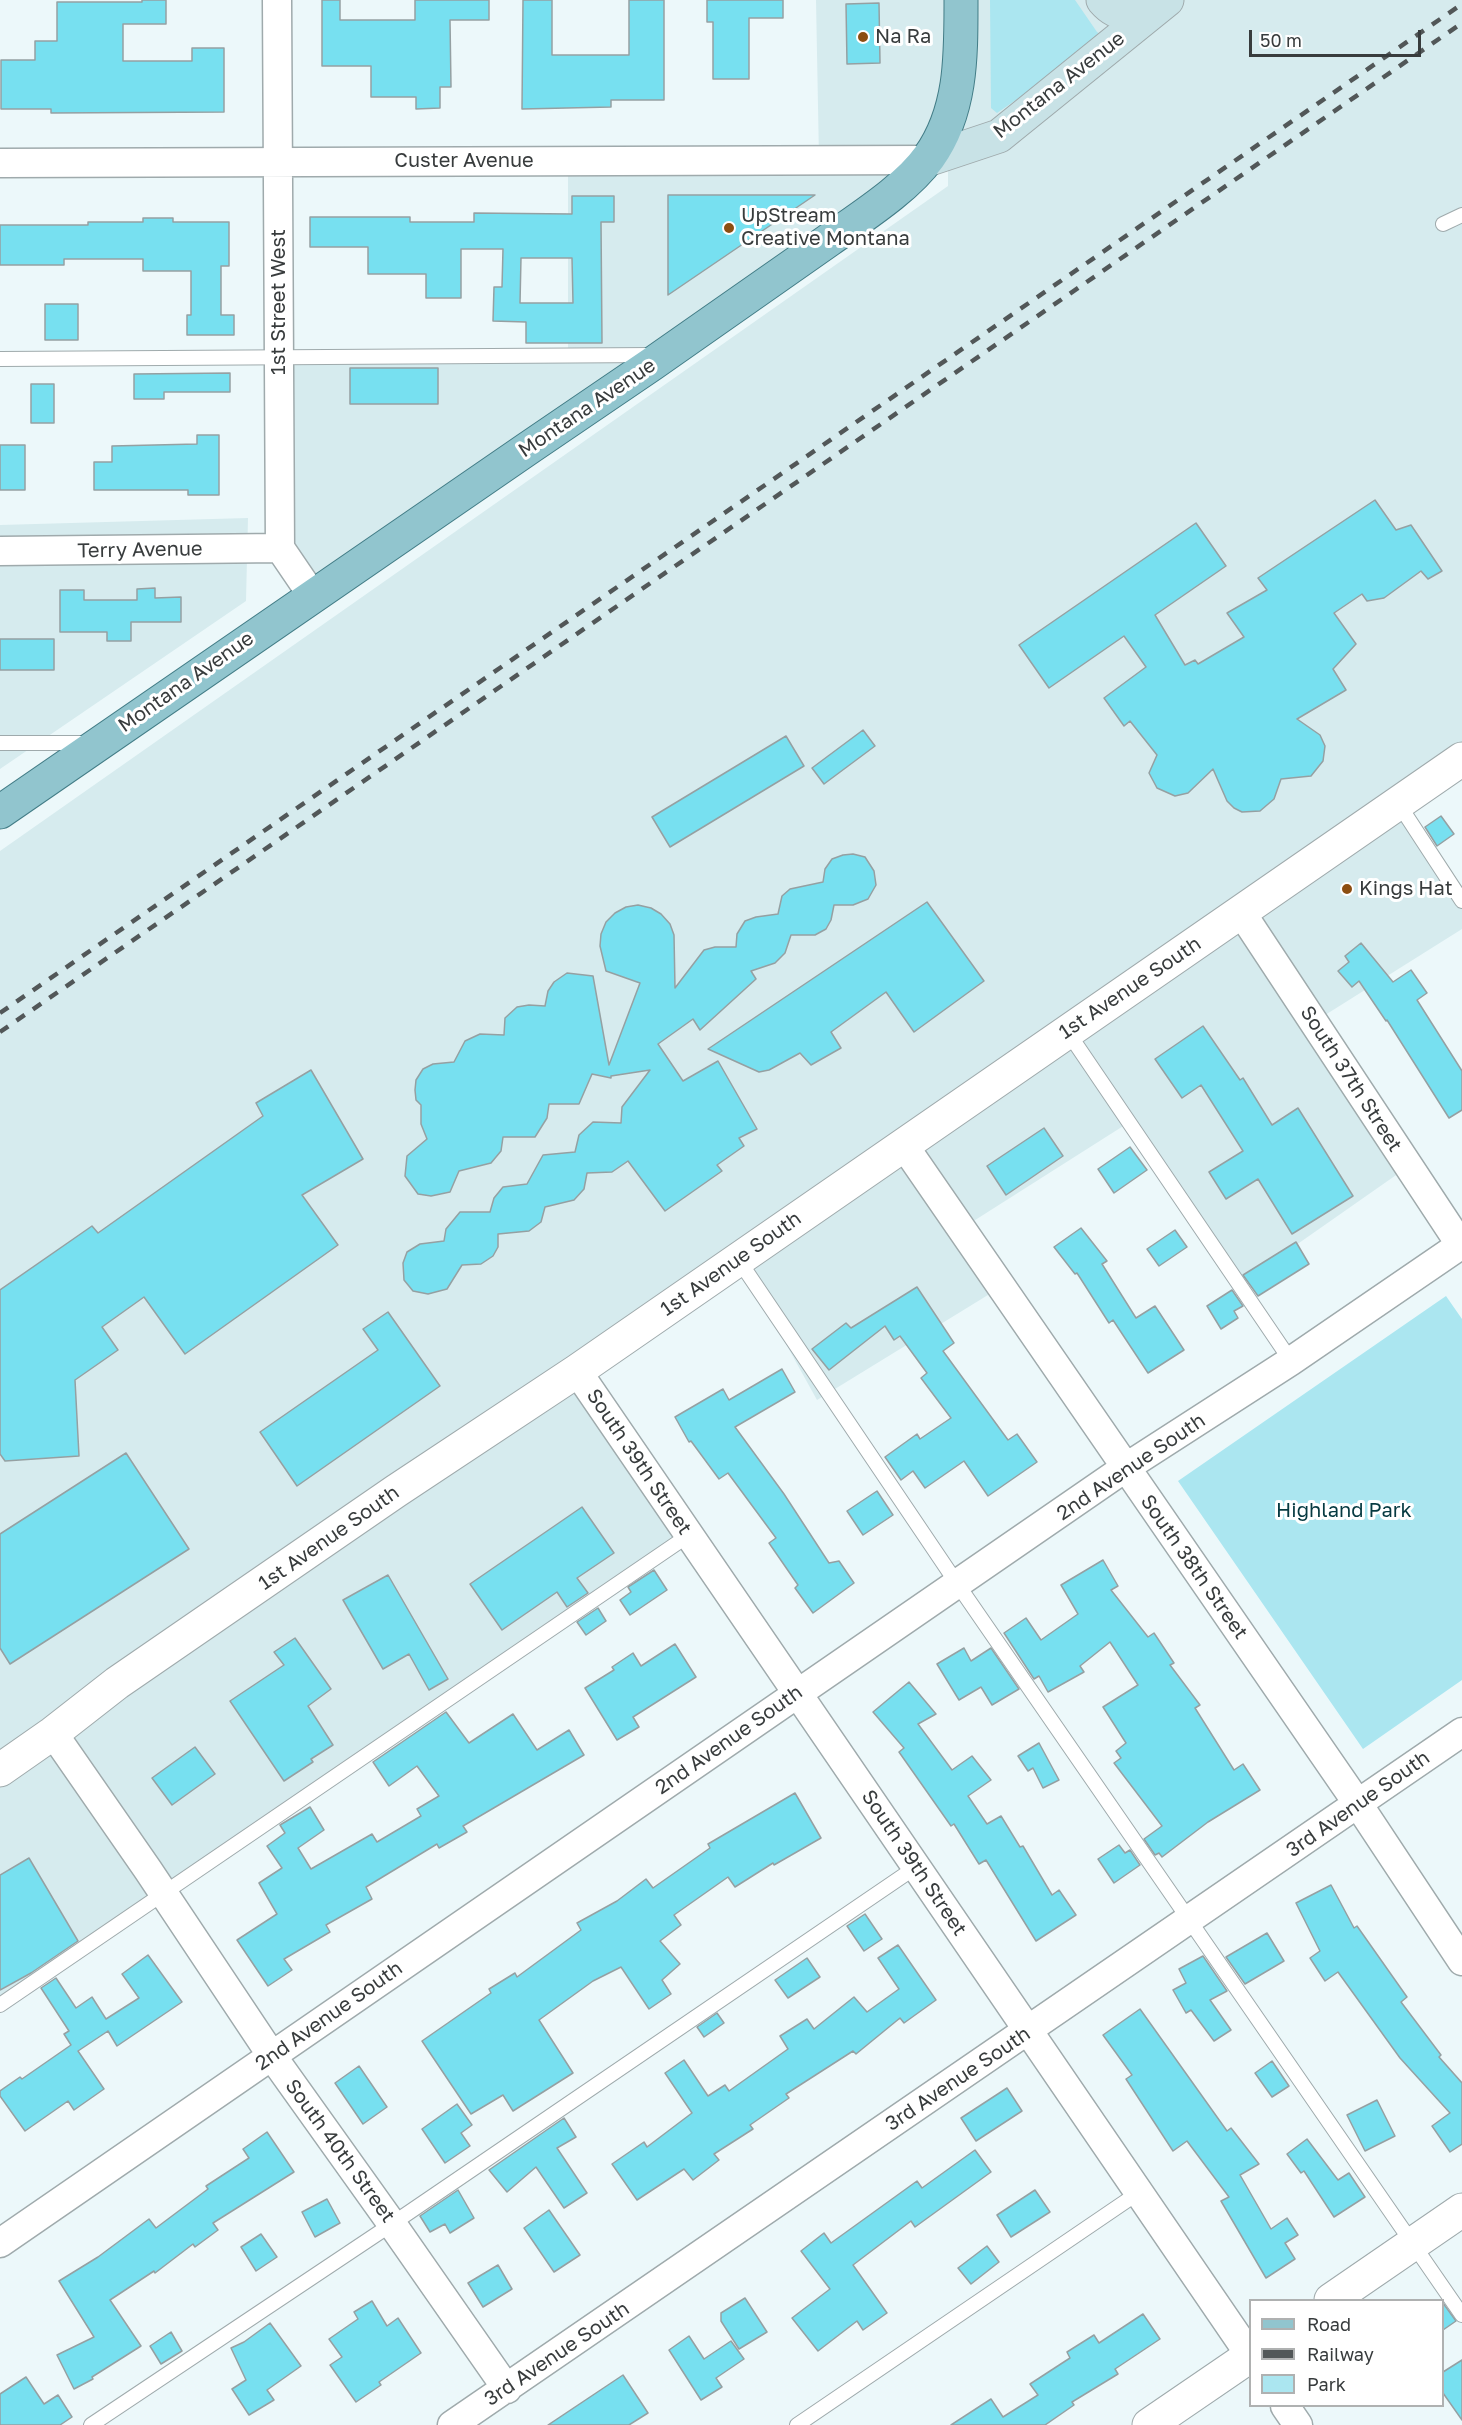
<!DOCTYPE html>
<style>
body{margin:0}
#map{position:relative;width:1462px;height:2425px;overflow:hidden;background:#ecf8fa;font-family:"Golos Text",sans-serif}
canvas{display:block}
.legend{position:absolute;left:1249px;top:2299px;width:195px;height:108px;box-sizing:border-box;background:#fff;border:2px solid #afb1b1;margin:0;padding:8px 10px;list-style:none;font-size:18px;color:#383c3d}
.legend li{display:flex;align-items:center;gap:12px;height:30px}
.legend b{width:30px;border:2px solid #afb1b1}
.scale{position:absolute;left:1249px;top:30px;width:172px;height:27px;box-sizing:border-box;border:3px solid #383c3d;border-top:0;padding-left:8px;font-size:18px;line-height:21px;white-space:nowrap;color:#383c3d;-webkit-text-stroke:4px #fff;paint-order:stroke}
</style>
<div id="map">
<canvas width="1462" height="2425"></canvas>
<ul class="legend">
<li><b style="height:8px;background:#91c5ce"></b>Road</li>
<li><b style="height:8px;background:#525758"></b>Railway</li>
<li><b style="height:16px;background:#abe6f0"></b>Park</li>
</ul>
<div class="scale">50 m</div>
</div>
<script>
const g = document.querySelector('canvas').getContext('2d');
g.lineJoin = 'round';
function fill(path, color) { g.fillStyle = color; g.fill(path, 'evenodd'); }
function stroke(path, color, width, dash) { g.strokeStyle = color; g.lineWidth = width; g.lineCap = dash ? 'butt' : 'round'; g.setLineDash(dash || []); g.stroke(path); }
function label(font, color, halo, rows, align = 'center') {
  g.font = font + ' "Golos Text",sans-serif'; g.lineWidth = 6; g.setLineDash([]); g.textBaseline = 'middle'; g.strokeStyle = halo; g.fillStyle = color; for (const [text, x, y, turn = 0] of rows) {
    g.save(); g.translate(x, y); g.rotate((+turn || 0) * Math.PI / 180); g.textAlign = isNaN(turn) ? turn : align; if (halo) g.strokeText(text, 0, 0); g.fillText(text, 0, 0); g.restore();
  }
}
const built = new Path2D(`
 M816 0H1462V759L1398 803 1462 901V929L1314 1022 1409 1166 1239 1285 1128 1123 961 1229 1001 1287 817 1400 739 1259 577 1371 689 1535 0 2007V851L948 186V108L927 160 312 595 280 548V358L568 356V173L819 159Z
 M248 518 246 601 0 769V525Z`);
const green = new Path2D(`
 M990 0H1075L1097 32 1106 38 997 113 991 108Z
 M1446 1296 1462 1319V1680L1363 1749 1178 1481Z`);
const building = new Path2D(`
 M142 0H166V24H123V61H192V48H224V112L51 113V109H1V60H35V41H57V2H142Z
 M322 0H340V20H415V0H489V20H450L451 87H440V108L416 109V97H371V66H322Z
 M523 0H552V55H629V0H664V100H611V107L522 109Z
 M707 0H783V18H749V79H713V22H707Z
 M879 3 880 63 847 64 846 4Z
 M668 195H815L668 295Z
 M572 196H614V222H601L602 343H526V322L493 321 494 287H502L503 249H461V298H426V274H368V247H310V217H410V222H474V213L572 214ZM521 258H572L573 303H520Z
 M143 218H173V222H229V266H221V315H234V335H187V315H191V271H143V259H64V265H0V225H88V222H143Z
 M45 304H78V340H45Z
 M350 368H438V404H350Z
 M230 373V392H164V399H134V374Z
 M31 384H54V423H31Z
 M197 435H219V495H188V490H94V462H112V446L197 444Z
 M0 445H25V490H0Z
 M1375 500 1396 530 1411 525 1442 571 1428 579 1421 571 1384 598 1367 601 1362 594 1334 613 1356 644 1333 669 1346 690 1297 719 1320 735 1325 746 1323 761 1311 776 1281 779 1274 799 1260 811 1242 812 1234 808 1227 801 1213 769 1188 793 1175 796 1157 788 1149 773 1157 755 1130 721 1124 726 1104 698 1146 667 1124 636 1049 688 1019 645 1196 523 1226 566 1155 615 1185 665 1195 660 1198 664 1244 637 1227 613 1267 590 1258 578Z
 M155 588V598L181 597V622H131V641H107V632H60V590H84V600H137V589Z
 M0 639H54V670H0Z
 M863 730 875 746 824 784 812 768Z
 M786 736 804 766 670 847 652 817Z
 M1441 816 1454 834 1437 846 1425 827Z
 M853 854 865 857 874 871 876 885 868 899 853 905H834L831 920 826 929 815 935H791L785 953 775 963 751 971 756 979 700 1030 693 1019 658 1044 683 1081 718 1061 757 1129 739 1138 744 1146 717 1165 722 1171 665 1211 628 1161 612 1172 587 1173 584 1189 574 1200 545 1207 541 1222 529 1231 498 1234V1247L493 1256 481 1264 462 1265 447 1289 428 1294 413 1291 404 1280 403 1263 407 1252 420 1244 444 1241 446 1229 460 1212H490L494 1198 503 1187 527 1184 543 1155 575 1152 579 1135 593 1122 621 1123 622 1107 650 1070 611 1076V1078L592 1074 579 1104H549L547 1118 535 1137H503L501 1151 491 1163 459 1171 450 1192 431 1196 418 1194 405 1176 407 1156 427 1139 421 1124V1105L416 1100 415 1090 416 1080 423 1069 433 1064 454 1062 465 1041 480 1034 504 1035 505 1018 517 1007 529 1005 545 1006 548 991 554 982 567 973 593 976 609 1065 640 983 606 971 600 946 601 934 606 922 615 913 626 907 638 905 651 908 661 914 670 924 674 935 675 988 704 950 715 947H736L737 934 745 921 756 917 778 914 782 896 790 889 823 882 825 869 832 859 843 855Z
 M927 902 984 981 914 1032 886 992 831 1032 841 1048 811 1065 800 1053 769 1070 759 1072 708 1049Z
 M1361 943 1393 982 1411 970 1427 993 1417 1000 1462 1071V1110L1449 1118 1387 1020 1386 1021 1359 981 1352 987 1338 971 1349 962 1345 956Z
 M1203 1026 1240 1080 1243 1078 1272 1125 1298 1108 1353 1196 1292 1234 1258 1179 1226 1199 1209 1172 1243 1151 1201 1085 1182 1098 1155 1059Z
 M311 1070 363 1159 302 1195 338 1245 185 1354 144 1297 102 1327 118 1350 75 1380 79 1456 5 1461 0 1454V1290L92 1226 98 1233 263 1116 256 1103Z
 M1044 1128 1063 1156 1006 1195 987 1166Z
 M1130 1147 1147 1170 1114 1193 1098 1169Z
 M1081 1228 1107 1261 1102 1264 1136 1318 1155 1306 1184 1350 1148 1373 1113 1320 1109 1323 1077 1273 1075 1274 1054 1247Z
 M1175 1230 1187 1247 1159 1266 1147 1249Z
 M1296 1242 1309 1264 1258 1296 1243 1275Z
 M917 1287 954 1343 943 1351 1008 1440 1017 1434 1037 1462 988 1496 964 1461 925 1488 913 1471 901 1480 885 1457 917 1434 920 1439 951 1418 921 1378 927 1373 900 1336 894 1340 885 1326 829 1370 812 1349 846 1323 851 1328Z
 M1232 1290 1243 1306 1234 1311 1238 1318 1221 1329 1207 1306Z
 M388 1312 440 1386 297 1486 260 1432 378 1350 363 1329Z
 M782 1369 795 1392 735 1427 784 1494 829 1563 839 1561 854 1583 813 1613 795 1588 798 1585 769 1543 776 1538 728 1473 719 1479 691 1441 689 1442 675 1417 723 1389 729 1400Z
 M126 1453 189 1549 10 1664 0 1648V1534Z
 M877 1491 893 1515 863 1535 847 1511Z
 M582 1507 614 1553 577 1578 588 1593 567 1607 557 1592 502 1630 470 1584Z
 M1103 1560 1118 1586 1111 1590 1148 1637 1154 1633 1174 1663 1170 1665 1200 1705 1195 1708 1234 1770 1243 1764 1260 1790 1208 1822 1162 1857 1159 1853 1155 1855 1144 1839 1162 1826 1114 1763 1121 1758 1116 1751 1126 1743 1103 1707 1138 1685 1110 1642 1080 1666 1084 1672 1048 1692 1039 1676 1034 1679 1004 1633 1026 1618 1041 1640 1078 1614 1061 1585Z
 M654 1570 667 1590 630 1615 620 1600 631 1592 628 1587Z
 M388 1575 448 1679 429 1690 409 1654 383 1669 343 1600Z
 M598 1608 606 1621 586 1635 577 1622Z
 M295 1638 331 1689 308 1706 333 1745 311 1759 313 1762 284 1781 230 1701 284 1665 274 1652Z
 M675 1644 696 1677 633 1717 639 1727 617 1740 585 1688 614 1670 612 1667 633 1653 641 1666Z
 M964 1648 971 1661 991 1648 1019 1689 992 1705 981 1687 959 1700 937 1664Z
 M909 1682 936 1714 918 1724 952 1770 972 1756 991 1780 968 1796 987 1824 1001 1816 1020 1847 1023 1846 1052 1895 1059 1890 1076 1915 1036 1941 986 1860 979 1864 954 1824 951 1826 899 1752 904 1748 873 1712Z
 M446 1712 469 1743 513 1714 537 1750 569 1730 584 1755 463 1826 467 1832 439 1848 437 1844 366 1887 372 1899 326 1925 330 1932 284 1959 292 1970 268 1986 237 1940 277 1914 259 1883 282 1868 267 1846 285 1833 280 1825 310 1807 324 1830 298 1848 311 1869 372 1834 377 1842 421 1816 417 1809 439 1796 417 1766 389 1786 373 1762Z
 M1039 1743 1059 1780 1043 1788 1033 1768 1028 1771 1018 1756Z
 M195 1747 215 1774 172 1805 152 1778Z
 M795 1793 821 1838 774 1865 773 1863 735 1887 728 1877 674 1915 681 1925 660 1941 680 1964 662 1980 671 1994 649 2009 621 1967 593 1981 539 2020 573 2073 513 2111 503 2095 471 2114 422 2041 491 1993 489 1989 515 1973 517 1977 581 1930 577 1923 617 1901 646 1879 653 1888 710 1848 708 1844Z
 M1119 1845 1125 1853 1130 1850 1140 1865 1114 1883 1098 1859Z
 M29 1858 78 1941 31 1973 0 1990V1875Z
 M1331 1885 1354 1928 1357 1926 1407 1997 1401 2002 1441 2055 1439 2057 1462 2083V2144L1450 2152 1432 2126 1450 2113 1400 2058 1338 1972 1325 1981 1310 1958 1320 1951 1296 1903Z
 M865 1914 882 1939 864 1951 847 1926Z
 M1267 1933 1284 1961 1245 1984 1226 1957Z
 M898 1945 936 2000 904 2023 900 2018 856 2054 853 2051 786 2094 789 2098 750 2125 753 2129 714 2154 719 2160 693 2180 684 2169 637 2200 612 2164 644 2142 647 2147 692 2113 665 2073 684 2060 708 2096 725 2085 729 2091 788 2049 780 2036 807 2019 814 2029 854 1997 867 2012 899 1989 878 1958Z
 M148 1955 182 2002 117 2046 108 2031 78 2051 104 2089 74 2110 68 2101 25 2131 0 2096V2091L20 2077 22 2079 71 2045 64 2034 69 2031 41 1988 56 1978 76 2008 92 1997 106 2019 139 1998 122 1974Z
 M1203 1956 1227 1991 1210 2000 1231 2030 1214 2041 1191 2010 1186 2013 1173 1990 1186 1983 1179 1969Z
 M807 1958 820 1977 788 1998 775 1980Z
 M1140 2009 1227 2131 1231 2128 1259 2164 1240 2175 1271 2229 1287 2218 1298 2235 1285 2243 1295 2259 1266 2278 1221 2201 1229 2197 1187 2141 1173 2151 1126 2079 1132 2075 1103 2035Z
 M717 2013 724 2023 704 2037 697 2027Z
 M1272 2061 1289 2086 1272 2097 1255 2073Z
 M359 2066 387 2107 363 2124 335 2083Z
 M1007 2088 1022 2111 976 2141 961 2118Z
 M1377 2100 1395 2136 1365 2151 1347 2115Z
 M457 2104 472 2125 461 2133 470 2146 445 2163 422 2129Z
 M564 2118 576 2137 557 2148 587 2193 564 2208 536 2167 507 2192 489 2170Z
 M267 2132 294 2172 213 2223 218 2230 195 2247 193 2244 155 2273 154 2271 110 2300 141 2346 92 2377 93 2379 74 2389 57 2355 94 2337 59 2281 98 2257 149 2219 156 2228 208 2189 206 2186 249 2158 243 2149Z
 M1307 2139 1338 2180 1349 2173 1365 2197 1334 2217 1304 2171 1301 2173 1287 2154Z
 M975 2150 991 2172 915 2227 911 2221 853 2265 887 2313 863 2330 857 2321 818 2351 792 2318 830 2289 801 2251 824 2233 831 2243 917 2181 922 2188Z
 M458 2190 474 2218 450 2233 445 2224 430 2232 420 2216Z
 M1035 2190 1050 2212 1011 2237 997 2215Z
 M327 2199 340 2223 315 2237 302 2212Z
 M549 2210 580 2255 554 2272 524 2228Z
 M261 2234 277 2257 256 2271 241 2247Z
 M987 2246 999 2262 971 2284 958 2268Z
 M498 2265 512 2289 483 2307 468 2283Z
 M745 2298 767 2332 739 2349 721 2321V2313Z
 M372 2301 387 2326 398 2318 421 2353 379 2382 381 2385 356 2402 330 2365 342 2357 329 2339 358 2319 354 2312Z
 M1443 2303 1456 2321 1443 2330Z
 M1143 2314 1160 2339 1115 2369 1118 2374 1072 2402 1074 2405 1045 2425H951L991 2399 1003 2417 1038 2395 1030 2384 1070 2358 1067 2352 1094 2335 1099 2343Z
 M270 2323 301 2366 267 2390 274 2400 249 2415 232 2389 246 2380 231 2348 244 2342Z
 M171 2332 182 2351 161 2364 150 2346Z
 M689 2336 704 2359 731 2341 744 2359 716 2378 722 2387 701 2400 669 2350Z
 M1462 2360V2420L1443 2393V2372Z
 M623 2375 648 2413 629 2425H548Z
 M26 2377 44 2404 58 2395 72 2417 60 2425H0V2394Z`);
const service = new Path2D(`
 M1443 224 1462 215
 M0 359 654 355
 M0 743H88
 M1398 803 1462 901
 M1067 1031 1291 1361
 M738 1259 958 1585 1462 2315
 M0 2005 689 1535
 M91 2425 392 2224 916 1867
 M797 2425 1138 2193`);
const minor = new Path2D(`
 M277 0 280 548 312 595
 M0 163 927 160
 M0 551 280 548
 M1241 912 1462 1247
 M903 1144 1358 1804 1462 1961
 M577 1371 1250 2355
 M53 1733 148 1870 272 2056 392 2224 507 2389
 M0 2243 1125 1468 1291 1361 1462 1244
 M1285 2406 1298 2425
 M452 2425 1462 1732`);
const tertiary = new Path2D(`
 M0 1770 53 1733 117 1683 396 1491 577 1371 1462 759
 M1331 2300 1462 2210
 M1149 2425 1250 2356`);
const secondary = new Path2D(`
 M1103 0C1120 20 1136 13 1157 4
 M927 160 999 136 1167 0`);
const primary = new Path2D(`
 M0 812C217 661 434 512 652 364 711 323 770 282 829 240 861 217 906 189 929 157 962 111 961 55 961 0`);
const rail = new Path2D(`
 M0 1013 1462 4
 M0 1032 1462 23`);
const markers = [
 [863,37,6,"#8c4e11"],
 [729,228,6,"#8c4e11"],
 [1347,889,6,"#8c4e11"]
];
const poiNames = [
 ["Na Ra",875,37],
 ["UpStream",741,216],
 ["Creative Montana",741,239],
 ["Kings Hat",1359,889]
];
const streetNames = [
 ["Montana Avenue",1059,85,-38],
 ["Custer Avenue",464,161],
 ["1st Street West",279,302,-90],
 ["Montana Avenue",587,408,-34],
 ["Terry Avenue",140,550,-1],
 ["Montana Avenue",186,682,-35],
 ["1st Avenue South",1130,988,-34],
 ["South 37th Street",1351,1079,57],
 ["1st Avenue South",731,1264,-35],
 ["South 39th Street",639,1462,56],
 ["2nd Avenue South",1131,1467,-34],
 ["1st Avenue South",329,1538,-35],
 ["South 38th Street",1194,1567,55],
 ["2nd Avenue South",729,1740,-35],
 ["3rd Avenue South",1358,1804,-35],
 ["South 39th Street",914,1863,56],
 ["2nd Avenue South",329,2016,-35],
 ["3rd Avenue South",958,2079,-34],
 ["South 40th Street",340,2151,54],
 ["3rd Avenue South",557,2354,-34]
];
const parkNames = [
 ["Highland Park",1344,1511]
];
fill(built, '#d6ebee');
fill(green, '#abe6f0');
fill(building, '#77e0f0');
stroke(building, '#95a0a2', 1.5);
stroke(service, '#9faaac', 16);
stroke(minor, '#9faaac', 31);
stroke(tertiary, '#9faaac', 35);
stroke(secondary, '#9faaac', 35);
stroke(primary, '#427c86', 35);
stroke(service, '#fff', 14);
stroke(minor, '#fff', 28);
stroke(tertiary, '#fff', 33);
stroke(secondary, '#c8e2e6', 33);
stroke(primary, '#91c5ce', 33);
stroke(rail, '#525758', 4.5, [10, 10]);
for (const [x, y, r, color] of markers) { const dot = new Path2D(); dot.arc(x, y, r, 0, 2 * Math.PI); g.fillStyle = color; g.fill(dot); stroke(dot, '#fff', 2); }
label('20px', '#383c3d', '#fff', poiNames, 'left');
label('20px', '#383c3d', '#fff', streetNames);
label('20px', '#063a41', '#fff', parkNames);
</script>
